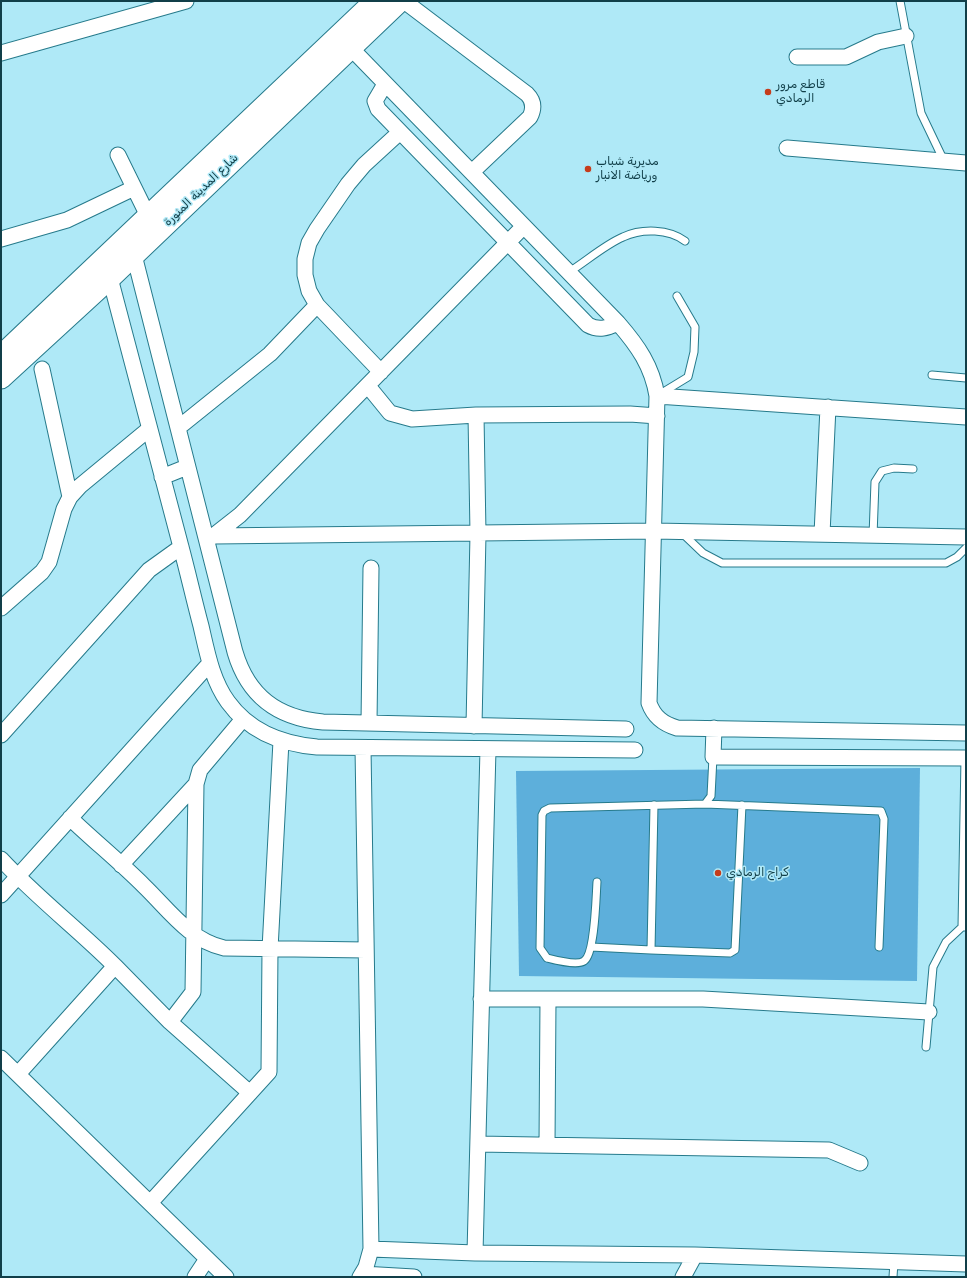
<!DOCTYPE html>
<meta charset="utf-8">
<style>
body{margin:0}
#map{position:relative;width:967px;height:1278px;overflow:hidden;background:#afe9f7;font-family:Rubik,sans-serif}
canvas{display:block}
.frame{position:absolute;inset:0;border:2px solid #113f49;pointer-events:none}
</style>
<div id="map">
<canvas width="967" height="1278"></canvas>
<div class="frame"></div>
</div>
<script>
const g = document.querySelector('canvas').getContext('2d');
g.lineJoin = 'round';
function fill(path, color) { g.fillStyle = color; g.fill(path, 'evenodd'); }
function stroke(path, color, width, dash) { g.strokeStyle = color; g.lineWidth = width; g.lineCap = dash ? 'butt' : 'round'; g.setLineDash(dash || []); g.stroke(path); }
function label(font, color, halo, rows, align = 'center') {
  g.font = font + ' Rubik,Vazirmatn,sans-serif'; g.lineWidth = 3; g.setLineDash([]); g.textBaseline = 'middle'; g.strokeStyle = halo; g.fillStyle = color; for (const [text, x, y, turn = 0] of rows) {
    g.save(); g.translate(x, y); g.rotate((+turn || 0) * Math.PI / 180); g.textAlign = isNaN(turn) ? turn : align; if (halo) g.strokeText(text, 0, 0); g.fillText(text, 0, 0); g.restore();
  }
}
const building = new Path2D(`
 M920 768 917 981 519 976 516 771Z`);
const service = new Path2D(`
 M900 1 921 113 944 161
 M569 272C585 262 606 244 623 237 642 228 669 229 685 241
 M932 375 966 378
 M660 394 688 377 694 352 695 327 677 296
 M681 532 703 553 722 563H946L957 557 966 548
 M873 536 875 482 882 471 894 468 913 469
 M705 804 881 811 884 819 879 947
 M597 882C596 896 595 954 584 961 577 966 555 960 547 958L540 948 542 815 544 811 550 808 705 804 711 796 713 757
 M962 927 965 758
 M591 947 651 950 654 805
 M651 950 730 953 735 950 742 805
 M926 1047 933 967 946 942 962 927H966
 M893 1277 894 1262`);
const minor = new Path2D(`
 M404 1 527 94C534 101 534 109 530 117L472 172
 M345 42 618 323C638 346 652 366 657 396L649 703C654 717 663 724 677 728L966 733
 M1 53 186 1
 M797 57H846L878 42 906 36
 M385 84 375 101 378 109 588 325C599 331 607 328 618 323
 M787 148 966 163
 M118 155 148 216
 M1 239 67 220 134 188
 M134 255 235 652C248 696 277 718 323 722L626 729
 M110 278C133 368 158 457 181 547 188 573 194 600 201 626 207 652 212 680 228 702 249 731 282 744 317 747L635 750
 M42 369 70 497
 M381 372 317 305 309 291 305 275V259L309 243 317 229 348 184 364 165 400 132
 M368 386 390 413 412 419 476 415 630 414 657 416
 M657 396 966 417
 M178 428 270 354 317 305
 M162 477 187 467
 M822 534 828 407
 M214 536 654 531 966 537
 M212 537 240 515 524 226
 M1 608 42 572 49 562 64 509 70 497 80 486 149 429
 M369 723 371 568
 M474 726 478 534 476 415
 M714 728 713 757 966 758
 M1 735 149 570 181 547
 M70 818C94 841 120 862 144 886 169 910 189 940 224 948L366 950
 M1 859C36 897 78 929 115 966
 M121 865 196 784
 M1 895 210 663
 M481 999H703L929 1012
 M170 1022 250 1093
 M1 1058 226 1277
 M18 1074 115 966 170 1022 193 992 196 784 200 770 243 719
 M478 1144 829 1150 860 1163
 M547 1145 548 999
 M150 1203 269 1072 270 949 281 741
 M371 1249 475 1253 695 1255 966 1264
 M475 1253 488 749
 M362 1274 414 1277
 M195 1277 207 1259
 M360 1277 366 1267 371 1249 363 748
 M683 1277 695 1255`);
const secondary = new Path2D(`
 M1 356 375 1
 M1 378 110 278 400 1`);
const markers = [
 [768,92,4,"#c63c1b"],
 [588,169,4,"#c63c1b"],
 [718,873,4,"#c63c1b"]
];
const poiNames = [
 ["قاطع مرور",776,85],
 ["الرمادي",776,99],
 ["مديرية شباب",596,162],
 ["ورياضة الانبار",596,176],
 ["كراج الرمادي",726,873]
];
const streetNames = [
 ["شارع المدينة المنورة",201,190,-44]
];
fill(building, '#5dafdb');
stroke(service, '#267a8b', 9);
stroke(minor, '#267a8b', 17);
stroke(secondary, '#267a8b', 23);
stroke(service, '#fff', 7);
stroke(minor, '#fff', 15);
stroke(secondary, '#fff', 21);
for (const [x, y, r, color] of markers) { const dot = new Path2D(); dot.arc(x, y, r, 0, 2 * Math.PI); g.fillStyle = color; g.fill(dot); stroke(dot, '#afe9f7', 1.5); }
label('12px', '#113f49', '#afe9f7', poiNames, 'left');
label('12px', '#113f49', '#afe9f7', streetNames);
</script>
